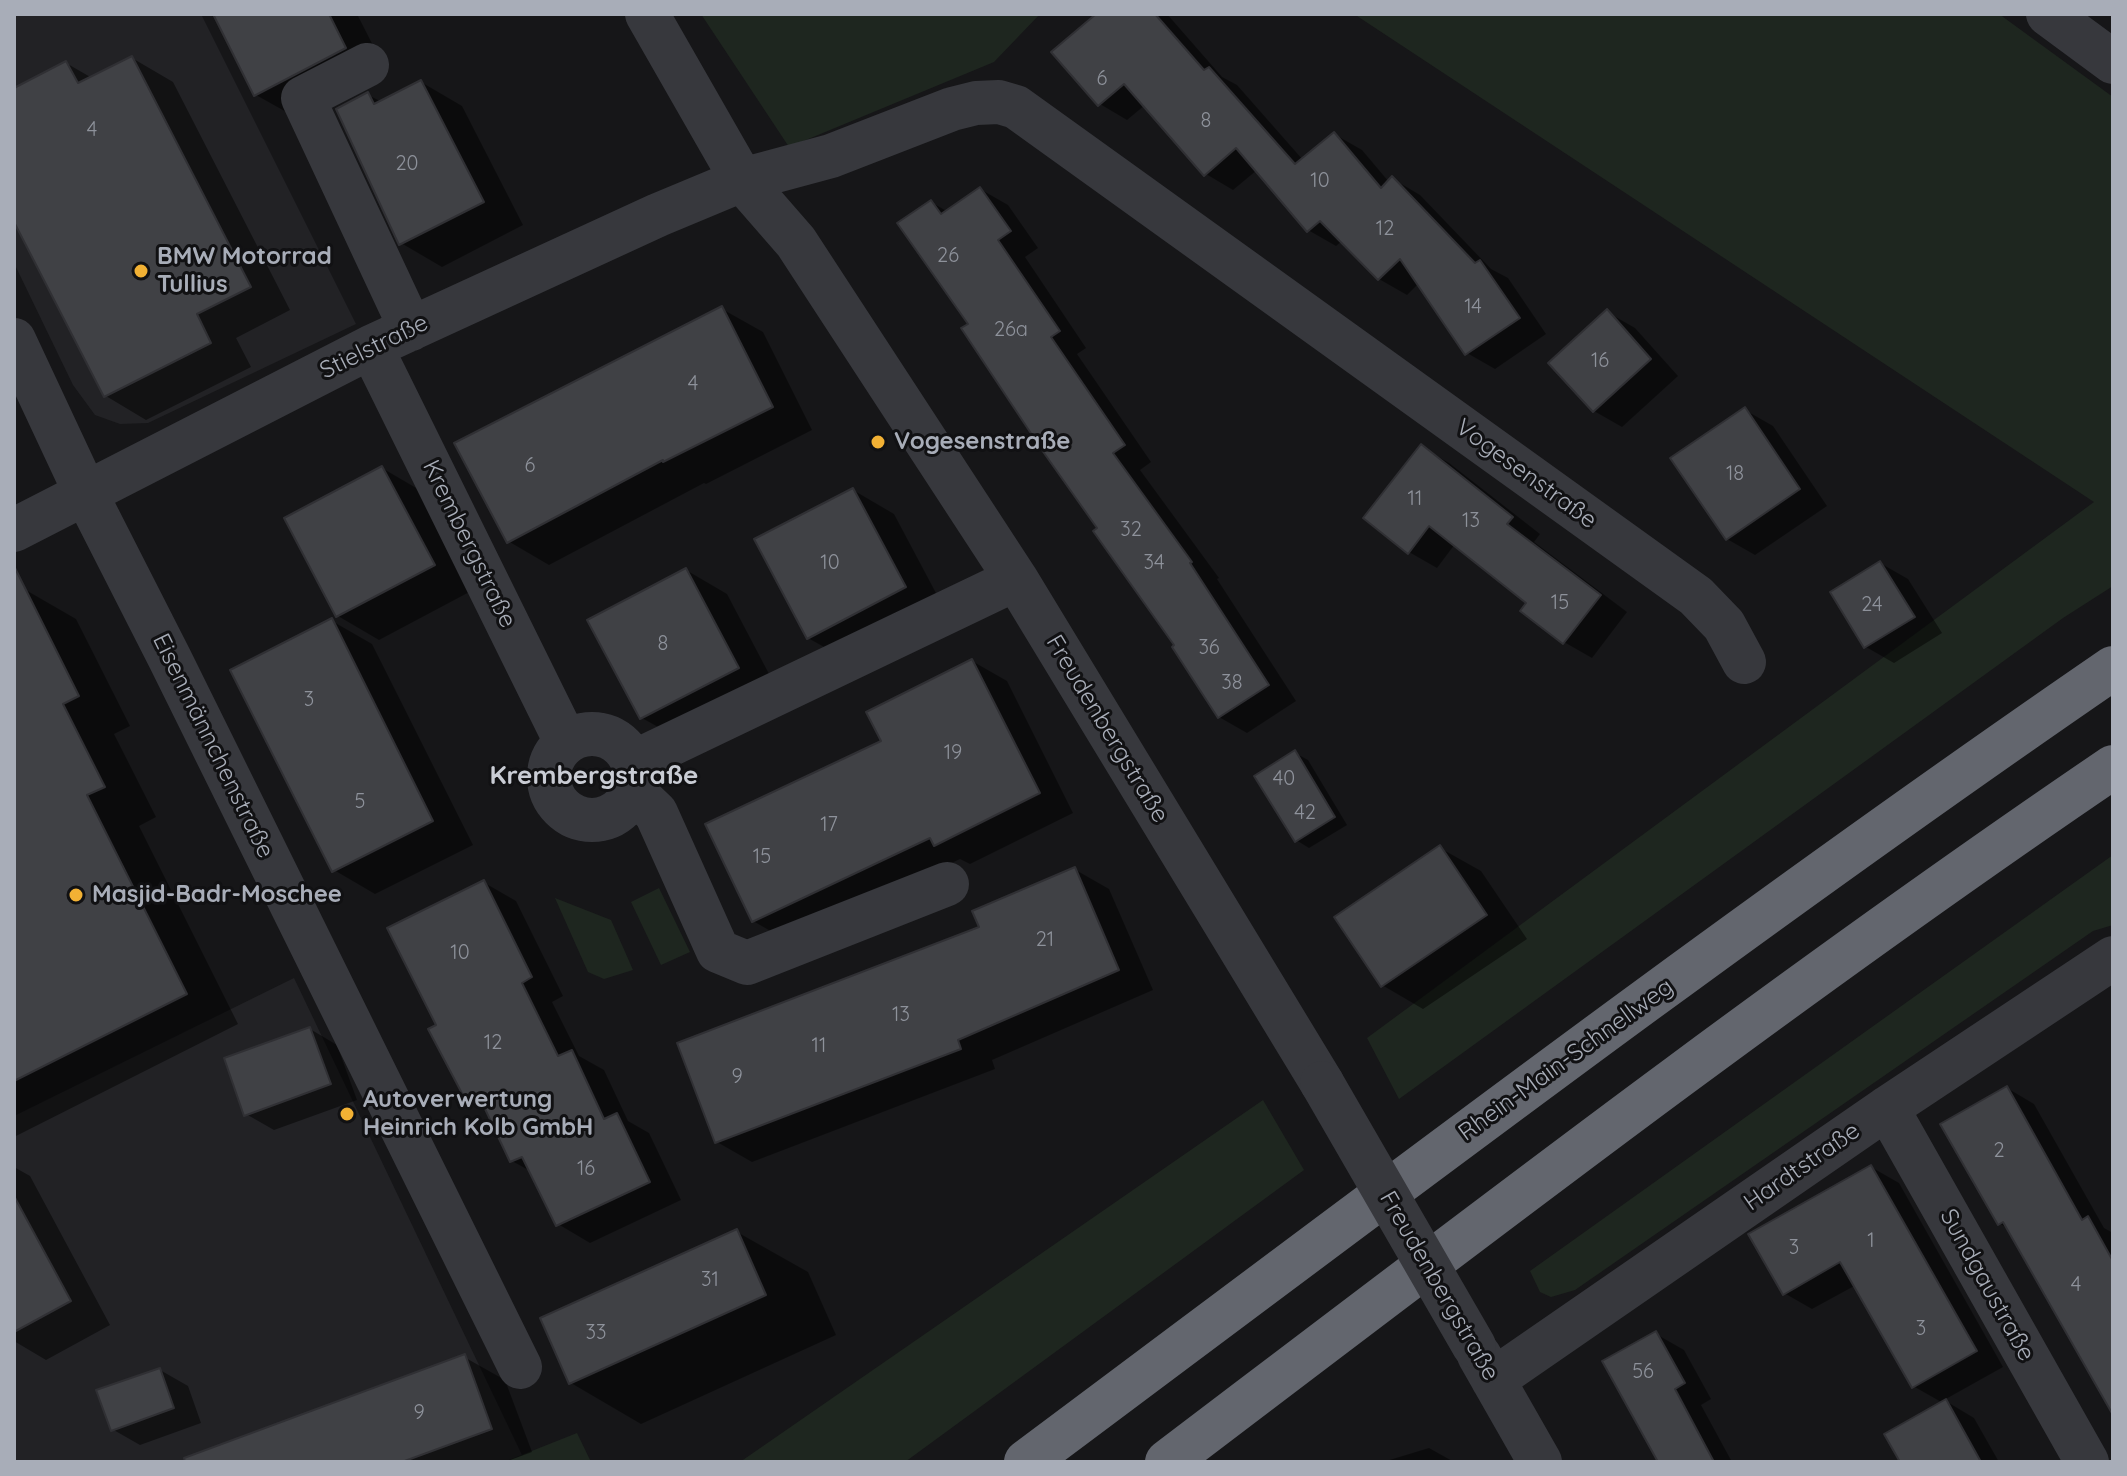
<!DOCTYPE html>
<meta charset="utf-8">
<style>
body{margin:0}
#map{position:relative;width:2127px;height:1476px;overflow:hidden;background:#161618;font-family:Quicksand,sans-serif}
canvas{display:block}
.frame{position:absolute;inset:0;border:16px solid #a8adb8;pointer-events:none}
</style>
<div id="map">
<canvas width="2127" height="1476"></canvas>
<div class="frame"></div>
</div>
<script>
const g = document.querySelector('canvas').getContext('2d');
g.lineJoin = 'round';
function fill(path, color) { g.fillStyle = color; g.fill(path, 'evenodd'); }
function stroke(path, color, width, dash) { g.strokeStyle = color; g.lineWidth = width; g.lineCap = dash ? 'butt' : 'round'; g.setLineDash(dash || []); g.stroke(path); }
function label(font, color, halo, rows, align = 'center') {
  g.font = font + ' Quicksand,sans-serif'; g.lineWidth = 6; g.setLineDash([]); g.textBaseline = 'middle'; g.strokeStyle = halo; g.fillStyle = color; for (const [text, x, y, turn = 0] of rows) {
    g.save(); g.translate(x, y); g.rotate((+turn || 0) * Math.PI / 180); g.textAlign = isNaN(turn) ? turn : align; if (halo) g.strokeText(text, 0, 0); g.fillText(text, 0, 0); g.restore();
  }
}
const built = new Path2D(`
 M14 14H201L356 324 148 423 120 424 95 415 73 385 14 263Z
 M294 978 522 1455 504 1462H14V1116Z`);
const green = new Path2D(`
 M701 14H1040L994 62 789 147Z
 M1354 14H1999L2113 97V586L2063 618 1399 1099 1367 1038 2094 502Z
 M2113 855V925L2093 931 1575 1290 1551 1297 1540 1292 1530 1271Z
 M659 888 690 952 661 965 631 902Z
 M555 898 611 920 633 970 604 979 588 972Z
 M1263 1100 1304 1170 905 1462H740Z
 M577 1433 591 1462H504Z`);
const shadow = new Path2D(`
 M215 14H357L386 71 297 118 256 95Z
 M1099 14H1167L1222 77 1237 85 1303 160 1334 134 1362 150 1389 182 1393 179 1420 195 1491 269 1508 278 1546 334 1495 369 1467 353 1419 283 1407 295 1379 279 1342 241 1336 246 1308 230 1257 170 1233 190 1206 174 1145 105 1127 120 1100 104Z
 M132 58 173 82 290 310 236 338 251 367 146 420 106 396 14 218V90L66 63 92 78Z
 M421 82 462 106 523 225 442 267 401 243 368 95 382 102Z
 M980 189 1008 205 1038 248 1025 257 1086 348 1077 354 1151 462 1140 470 1219 578 1217 579 1296 701 1247 733 1219 717 1177 646 1100 529 971 324 931 202 948 212Z
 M722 309 763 332 812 430 706 484 704 483 549 565 508 541Z
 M1607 312 1635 328 1678 376 1622 427 1594 411Z
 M1745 410 1773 426 1827 506 1755 555 1727 539Z
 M1421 447 1449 463 1540 534 1534 542 1627 612 1592 658 1564 642 1529 603 1455 544 1437 568 1409 552Z
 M382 468 423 492 475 589 379 640 338 616Z
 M853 490 894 514 945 610 849 661 808 638Z
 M1880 563 1908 579 1942 633 1894 663 1866 647 1832 593Z
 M686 570 727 594 778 691 683 741 642 718Z
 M24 589 76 619 130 726 114 734 156 817 139 826 238 1024 14 1137V594Z
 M332 621 372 644 473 845 375 894 334 870Z
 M972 661 1007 681 1073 813 970 864 960 859 788 941 753 921 883 742Z
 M1295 753 1308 760 1347 825 1309 848 1296 840Z
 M1440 848 1481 871 1527 939 1423 1009 1382 985Z
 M1074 869 1109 889 1153 990 992 1060 995 1069 752 1162 717 1142 981 928Z
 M483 882 516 901 563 996 552 1002 579 1056 604 1070 628 1121 649 1133 681 1200 590 1243 558 1224 532 1172 512 1161 488 1112 468 1100 439 1026Z
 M310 1029 337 1045 357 1100 274 1130 246 1114Z
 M2007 1088 2034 1104 2104 1228 2113 1233V1414L2010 1230 1999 1223Z
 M14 1167 30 1176 110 1325 46 1360 14 1341Z
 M1871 1167 1899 1183 2003 1367 1944 1400 1974 1418 1999 1462H1902L1943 1403 1913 1386 1856 1285 1812 1309 1784 1293Z
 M737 1232 808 1272 836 1335 641 1424 571 1383Z
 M1656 1334 1684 1350 1711 1399 1701 1405 1732 1462H1660Z
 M464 1357 505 1380 532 1452 505 1462H236Z
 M160 1370 188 1386 201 1423 140 1445 112 1429Z
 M1429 1448 1454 1462H1383Z`);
const building = new Path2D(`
 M213 14H329L346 48 254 96Z
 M1096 14H1155L1204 70 1209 67 1295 164 1334 132 1381 188 1392 176 1475 263 1480 260 1520 318 1465 355 1400 259 1378 280 1320 221 1307 232 1236 148 1204 176 1124 84 1098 106 1051 52Z
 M132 56 251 287 197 314 211 343 104 397 14 222V88L66 61 78 83Z
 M421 80 484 202 399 245 336 109 368 92 374 104Z
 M980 187 1011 231 998 240 1060 331 1051 337 1125 445 1113 453 1192 562 1190 563 1269 685 1218 718 1172 647 1174 645 1093 531 1097 528 1044 453 961 328 968 324 897 223 931 200 941 214Z
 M722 306 773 407 663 462V460L507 543 454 443Z
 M1607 309 1651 359 1593 412 1548 363Z
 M1745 407 1800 489 1726 540 1670 458Z
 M1421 444 1513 517 1507 524 1601 595 1563 644 1520 611 1526 603 1429 526 1408 554 1363 518Z
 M382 466 435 565 336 617 284 518Z
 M853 488 906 587 807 639 754 539Z
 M1880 561 1915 617 1864 648 1830 592Z
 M14 566 79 696 63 704 105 787 87 795 187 994 14 1081Z
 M686 568 739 668 640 719 587 620Z
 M332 618 433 821 332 872 230 670Z
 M972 659 1040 793 934 846 930 838 752 922 705 824 881 741 866 712Z
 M1295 750 1335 817 1295 842 1254 776Z
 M1440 845 1487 915 1381 987 1334 917Z
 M1075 867 1119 970 958 1040 961 1049 715 1143 677 1043 979 927 972 911Z
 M484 880 532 977 522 983 558 1056 572 1050 604 1119 617 1113 650 1182 556 1226 522 1157 510 1162 478 1094 466 1101 428 1029 436 1025 387 928Z
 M310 1027 331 1084 244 1116 224 1058Z
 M2007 1086 2082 1220 2088 1216 2113 1261V1415L2003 1222 1998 1225 1940 1124Z
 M1871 1165 1977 1351 1912 1388 1840 1262 1783 1295 1748 1234Z
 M14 1196 71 1301 14 1332Z
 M737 1229 766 1295 569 1384 540 1318Z
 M1656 1331 1685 1383 1675 1389 1714 1462H1658L1602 1361Z
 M465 1354 492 1429 402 1462H185L184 1458Z
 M160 1368 174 1408 111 1431 96 1390Z
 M1946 1399 1981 1462H1900L1884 1434Z`);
const minor = new Path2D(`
 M647 14 742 180 796 242 1016 579 1322 1083
 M2048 14 2113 62
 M367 65 303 98 411 329
 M14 340 86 494 170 659 520 1367
 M371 347 566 742
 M14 530 371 347 658 215 742 180 831 156 952 109 976 103 999 102 1016 107 1696 596 1724 625 1744 662
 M549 777a43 43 0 1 1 86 0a43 43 0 1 1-86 0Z
 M634 762 1016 579
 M633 791 656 813 718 951 747 963 947 884
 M1887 1108 2087 1462
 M1479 1355 1540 1462
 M1493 1380 1887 1108 2113 958`);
const highway = new Path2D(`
 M1026 1462C1385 1194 1743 922 2113 668
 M1167 1462C1478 1226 1789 987 2113 767`);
const minorBridge = new Path2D(`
 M1322 1083 1474 1346`);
const markers = [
 [141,271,8,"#f2b134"],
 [878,442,8,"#f2b134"],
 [76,895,8,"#f2b134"],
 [347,1114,8,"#f2b134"]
];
const numberNames = [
 ["6",1102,79],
 ["8",1206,121],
 ["4",92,130],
 ["20",407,164],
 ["10",1320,181],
 ["12",1385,229],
 ["26",948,256],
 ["14",1473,307],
 ["26a",1011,330],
 ["16",1600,361],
 ["4",693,384],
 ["6",530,466],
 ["18",1735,474],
 ["11",1415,499],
 ["13",1471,521],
 ["32",1131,530],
 ["10",830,563],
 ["34",1154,563],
 ["15",1560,603],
 ["24",1872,605],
 ["8",663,644],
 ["36",1209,648],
 ["38",1232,683],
 ["3",309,700],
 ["19",953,753],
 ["40",1284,779],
 ["5",360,802],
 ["42",1305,813],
 ["17",829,825],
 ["15",762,857],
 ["21",1045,940],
 ["10",460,953],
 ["13",901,1015],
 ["12",493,1043],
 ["11",819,1046],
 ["9",737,1077],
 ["2",1999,1151],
 ["16",586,1169],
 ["1",1871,1241],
 ["3",1794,1248],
 ["31",710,1280],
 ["4",2076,1285],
 ["3",1921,1329],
 ["33",596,1333],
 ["56",1643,1372],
 ["9",419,1413]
];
const poiNames = [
 ["BMW Motorrad",157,257],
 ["Tullius",157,285],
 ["Vogesenstraße",894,442],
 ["Masjid-Badr-Moschee",92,895],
 ["Autoverwertung",363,1100],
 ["Heinrich Kolb GmbH",363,1128]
];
const streetNames = [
 ["Stielstraße",374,347,-26],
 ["Vogesenstraße",1526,474,36],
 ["Krembergstraße",469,544,64],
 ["Freudenbergstraße",1107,729,59],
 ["Eisenmännchenstraße",213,746,64],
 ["Rhein-Main-Schnellweg",1566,1060,-36],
 ["Hardtstraße",1802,1167,-35],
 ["Sundgaustraße",1987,1285,61],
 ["Freudenbergstraße",1439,1286,60]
];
const neighbourhoodNames = [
 ["Krembergstraße",594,776]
];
fill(built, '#222225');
fill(green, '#1e261f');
fill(shadow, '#0007');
fill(building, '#404145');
stroke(building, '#303034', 2);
stroke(minor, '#37383d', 44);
stroke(highway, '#63666e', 44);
stroke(minorBridge, '#37383d', 44);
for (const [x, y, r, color] of markers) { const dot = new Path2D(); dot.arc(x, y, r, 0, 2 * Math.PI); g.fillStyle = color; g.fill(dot); stroke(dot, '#111113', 3); }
label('20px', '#8e929b', null, numberNames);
label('bold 24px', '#a8adb8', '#111113', poiNames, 'left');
label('24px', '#a8adb8', '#111113', streetNames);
label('bold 26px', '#c9ccd4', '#111113', neighbourhoodNames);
</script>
